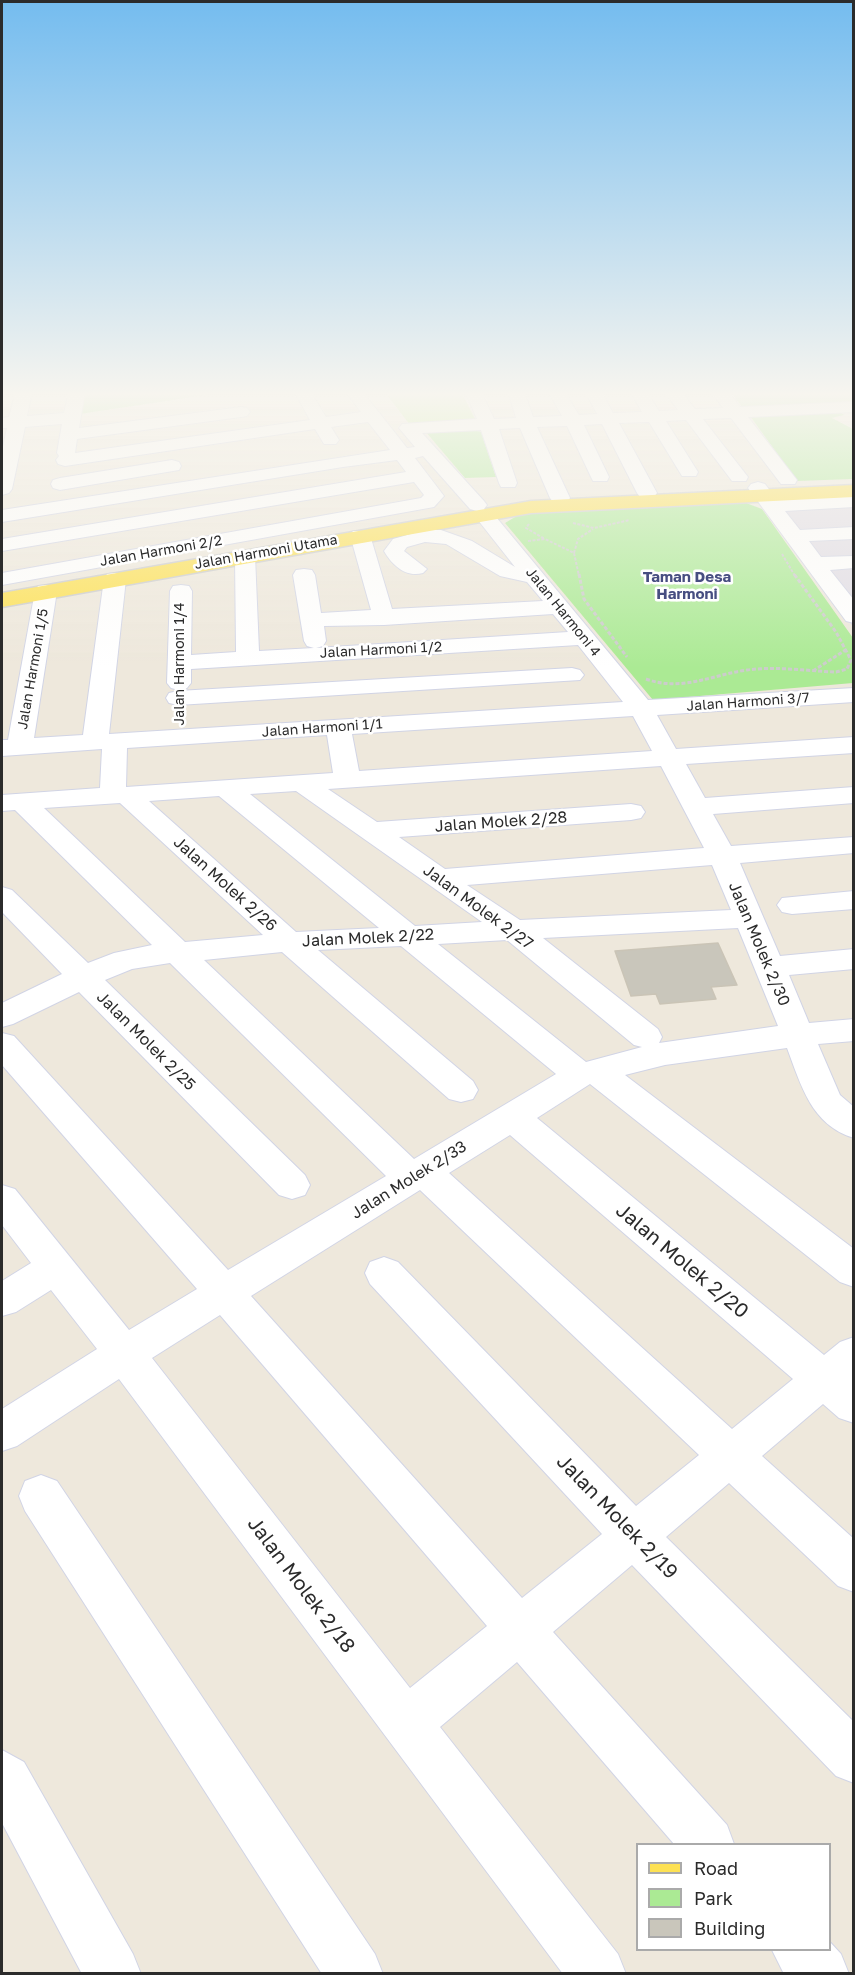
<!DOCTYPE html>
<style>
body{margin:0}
#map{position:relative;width:855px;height:1975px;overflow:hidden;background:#eee8dc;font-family:"Golos Text",sans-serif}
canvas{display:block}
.frame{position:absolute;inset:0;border:3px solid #2b2b2b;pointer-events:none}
.legend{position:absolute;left:636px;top:1843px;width:195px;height:108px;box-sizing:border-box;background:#fff;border:2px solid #aaa;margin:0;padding:8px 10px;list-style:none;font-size:18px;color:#2b2b2b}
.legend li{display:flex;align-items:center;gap:12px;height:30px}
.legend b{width:30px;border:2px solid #aaa}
</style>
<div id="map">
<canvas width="855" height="1975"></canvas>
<div class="frame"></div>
<ul class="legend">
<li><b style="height:8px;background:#fde153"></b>Road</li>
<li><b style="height:16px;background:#abea94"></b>Park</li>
<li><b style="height:16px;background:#c9c6bb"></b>Building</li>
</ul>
</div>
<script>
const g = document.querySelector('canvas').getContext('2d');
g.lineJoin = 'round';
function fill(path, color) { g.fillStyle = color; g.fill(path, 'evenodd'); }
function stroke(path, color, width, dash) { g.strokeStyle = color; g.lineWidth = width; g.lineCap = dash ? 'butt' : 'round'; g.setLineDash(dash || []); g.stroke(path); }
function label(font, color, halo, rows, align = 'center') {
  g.font = font + ' "Golos Text",sans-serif'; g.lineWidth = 5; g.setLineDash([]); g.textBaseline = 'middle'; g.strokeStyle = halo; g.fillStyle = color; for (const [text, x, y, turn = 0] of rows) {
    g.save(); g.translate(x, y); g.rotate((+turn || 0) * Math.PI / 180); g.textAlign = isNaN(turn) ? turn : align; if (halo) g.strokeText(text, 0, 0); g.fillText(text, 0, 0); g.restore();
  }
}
const industrial = new Path2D(`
 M853 498V627L761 502Z`);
const green = new Path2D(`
 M83 391H232L80 414Z
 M730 391H853V405L743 408Z
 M840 412 844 415 832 418 853 429V479L797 481 750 416Z
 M470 429 481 432 496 477 465 478 425 431Z
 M738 500 762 509 853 638V683L653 700 505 523 520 514Z`);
const pitch = new Path2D(`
 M384 391H461L476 421 410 425Z`);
const building = new Path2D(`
 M718 943 737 985 711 987 716 999 660 1004 656 994 631 996 615 951Z`);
const pathFar1 = new Path2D(`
 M573 523 594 528 630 520
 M529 524 526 528 545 539
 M528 541 545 539 574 553 579 576
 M574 553 578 539 593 529
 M782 554 795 576`);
const path = new Path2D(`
 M579 574 584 599 627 657
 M813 671 847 649
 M646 679C682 692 711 675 747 670 776 666 807 671 836 672L847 669 851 660 836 632 794 574`);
const minor = new Path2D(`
 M16 391H32L27 416 64 413 69 391H85L79 428 241 407 247 408 250 412 247 416 241 417 77 439 75 453 310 420 294 391H310L326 417 361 412 345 391H362L407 448 415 447 399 428 402 424 477 419 465 391H481L494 419 516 418 508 391H524L533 417 562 416 548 391H564L579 415 597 414 585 391H601L613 413 642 412 630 391H646L659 411 678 410 664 391H681L695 409 723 408 711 391H728L740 407 854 402V412L748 417 797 480 795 484H781L731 418 703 419 748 477 746 481H732L686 420 666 421 698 472 696 476H682L649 422 619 423 657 493 654 497H640L637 493 602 424 584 425 609 477 607 481H593L591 477 567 426 537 427 570 498 567 502H553L550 498 520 428 499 429 517 483 515 487H501L499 483 481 430 422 433 484 501 487 505 484 509 491 511 648 700 854 688V702L657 715 676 749 854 737V753L686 764 705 798 854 787V803L713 814 731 846 854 837V853L740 863 780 956 854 949V969L789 975 809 1023 854 1019V1041L818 1044 840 1095 854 1107V1138C811 1125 801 1085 787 1048L665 1065 625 1075 854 1249V1287L840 1282 590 1084 537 1118 824 1355 840 1342 854 1337V1423L839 1418 823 1404 762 1456 854 1539V1592L838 1586 729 1483 666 1537 854 1722V1783L836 1776 632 1565 553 1632 727 1825 734 1844H674L517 1662 440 1727 618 1954 626 1974H563L119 1379 17 1446 2 1451V1409L97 1349 51 1290 16 1312 2 1316V1281L31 1263 2 1225V1185L15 1189 129 1330 197 1289 2 1065V1033L14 1036 228 1270 386 1176 170 963 132 969 105 980 305 1175 310 1185 305 1195 292 1199 279 1195 79 992 13 1024 2 1027V1003L62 974 2 912V887L12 890 88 963 114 953 152 945 15 810 2 811V795L100 788 102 749 2 756V740H8L35 591 38 586 46 585 54 586 57 591 34 738 83 735 104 579 107 574 115 573 123 574 126 579 109 734 623 702 578 645 191 669V683L187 688 179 690 171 688 167 683 170 591 173 586 181 585 189 586 192 591 191 655 236 652 235 556 238 552 245 550 252 552 255 556 259 651 314 648 307 646 304 641 293 575 296 570 304 569 312 570 315 575 321 613 371 610 350 535 353 531H367L370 535 392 609 543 601 527 582 500 576 446 544 425 542 407 547 404 551 427 569 423 573C406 578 392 565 384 551L393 539 425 530H441L472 541 515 567 474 515 477 511 470 509 423 456 415 458 444 496 434 507 2 585V573L421 498 424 495 414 482 2 551V539L406 472 397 460 343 467 2 522V510L390 450 368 422 331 427 339 440 336 444H324L315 429 65 466 58 464 56 460 59 456 57 453 62 424 25 427 12 489 9 493 2 495V451L7 428H2V418L9 417ZM553 614 568 632 316 648 323 646 326 641 324 626 384 625ZM633 716 652 751 359 771 352 734ZM327 735 333 773 126 787 127 748ZM661 766 704 848 445 869 399 837 631 820 641 818 645 812 641 806 631 804 377 822 328 789ZM296 791 482 922 415 926 250 794ZM219 796 379 928 296 932 149 801ZM120 803 263 935 185 942 44 808ZM712 865 731 910 520 920 467 885ZM738 928 778 1026 659 1043 662 1037 658 1029 543 938ZM507 940 634 1045 642 1047 586 1062 438 944ZM401 946 556 1074 414 1159 204 960 282 952 449 1099 461 1102 473 1099 478 1090 473 1081 318 950ZM510 1135 793 1379 732 1429 449 1173ZM420 1190 699 1455 636 1506 398 1262 384 1257 370 1262 365 1273 370 1284 602 1534 522 1598 251 1296ZM220 1315 487 1626 410 1688 152 1358Z
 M172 460 179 462 181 466 179 470 60 490 53 488 51 484 53 480 60 478Z
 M758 482 765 484 777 500 854 495V507L785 511 800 530 854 527V539L809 541 821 557 854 556V568L830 570 854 600V623L846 621 748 488 751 484Z
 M572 668 580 670 584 675 580 680 178 705 169 703 166 698 169 693 178 691Z
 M854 891V909L792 914 782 912 777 905 782 898Z
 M41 1475 57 1481 375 1954 383 1974H322L25 1511 19 1496 25 1481Z
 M2 1750 24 1762 133 1954 141 1974H82L2 1823Z
 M830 1942 841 1954 849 1974H784L772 1950H830Z`);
const major = new Path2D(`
 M854 485V497L531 513 2 607V593L531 501Z`);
const farStreetnames = [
 ["Jalan Harmoni 2/2",161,551,-10],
 ["Jalan Harmoni Utama",266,552,-10],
 ["Jalan Harmoni 4",563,612,51],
 ["Jalan Harmoni 1/2",381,650,-3],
 ["Jalan Harmoni 1/4",180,664,-90],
 ["Jalan Harmoni 1/5",33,669,-80],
 ["Jalan Harmoni 3/7",748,702,-4],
 ["Jalan Harmoni 1/1",322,728,-4]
];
const farNeighbourhoodnames = [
 ["Taman Desa",687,577],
 ["Harmoni",687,594]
];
const streetNames = [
 ["Jalan Molek 2/28",501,822,-4],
 ["Jalan Molek 2/26",225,884,42],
 ["Jalan Molek 2/27",478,907,36],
 ["Jalan Molek 2/22",368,938,-3],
 ["Jalan Molek 2/30",759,944,67],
 ["Jalan Molek 2/25",146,1041,45],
 ["Jalan Molek 2/33",409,1180,-32]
];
const nearStreetnames = [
 ["Jalan Molek 2/20",682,1261,40],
 ["Jalan Molek 2/19",617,1517,46],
 ["Jalan Molek 2/18",301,1585,53]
];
fill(industrial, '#e1dde6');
fill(green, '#abea94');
fill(pitch, '#c1f28f');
fill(building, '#c9c6bb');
stroke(building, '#cac4b6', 1.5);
stroke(minor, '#d1d4e5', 2);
stroke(major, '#ccc', 3);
stroke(pathFar1, '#ccc', 2, [3, 1.5]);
stroke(path, '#ccc', 3, [4, 2]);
fill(minor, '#fff');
fill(major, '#fde153');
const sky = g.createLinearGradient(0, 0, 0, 668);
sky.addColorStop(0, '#74bcef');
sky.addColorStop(0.59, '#f7f5ef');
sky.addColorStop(1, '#f7f5ef00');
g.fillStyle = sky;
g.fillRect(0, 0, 855, 668);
label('14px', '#2b2b2b', '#fff', farStreetnames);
label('bold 15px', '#474e81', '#fff', farNeighbourhoodnames);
label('16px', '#2b2b2b', '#fff', streetNames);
label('20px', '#2b2b2b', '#fff', nearStreetnames);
</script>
